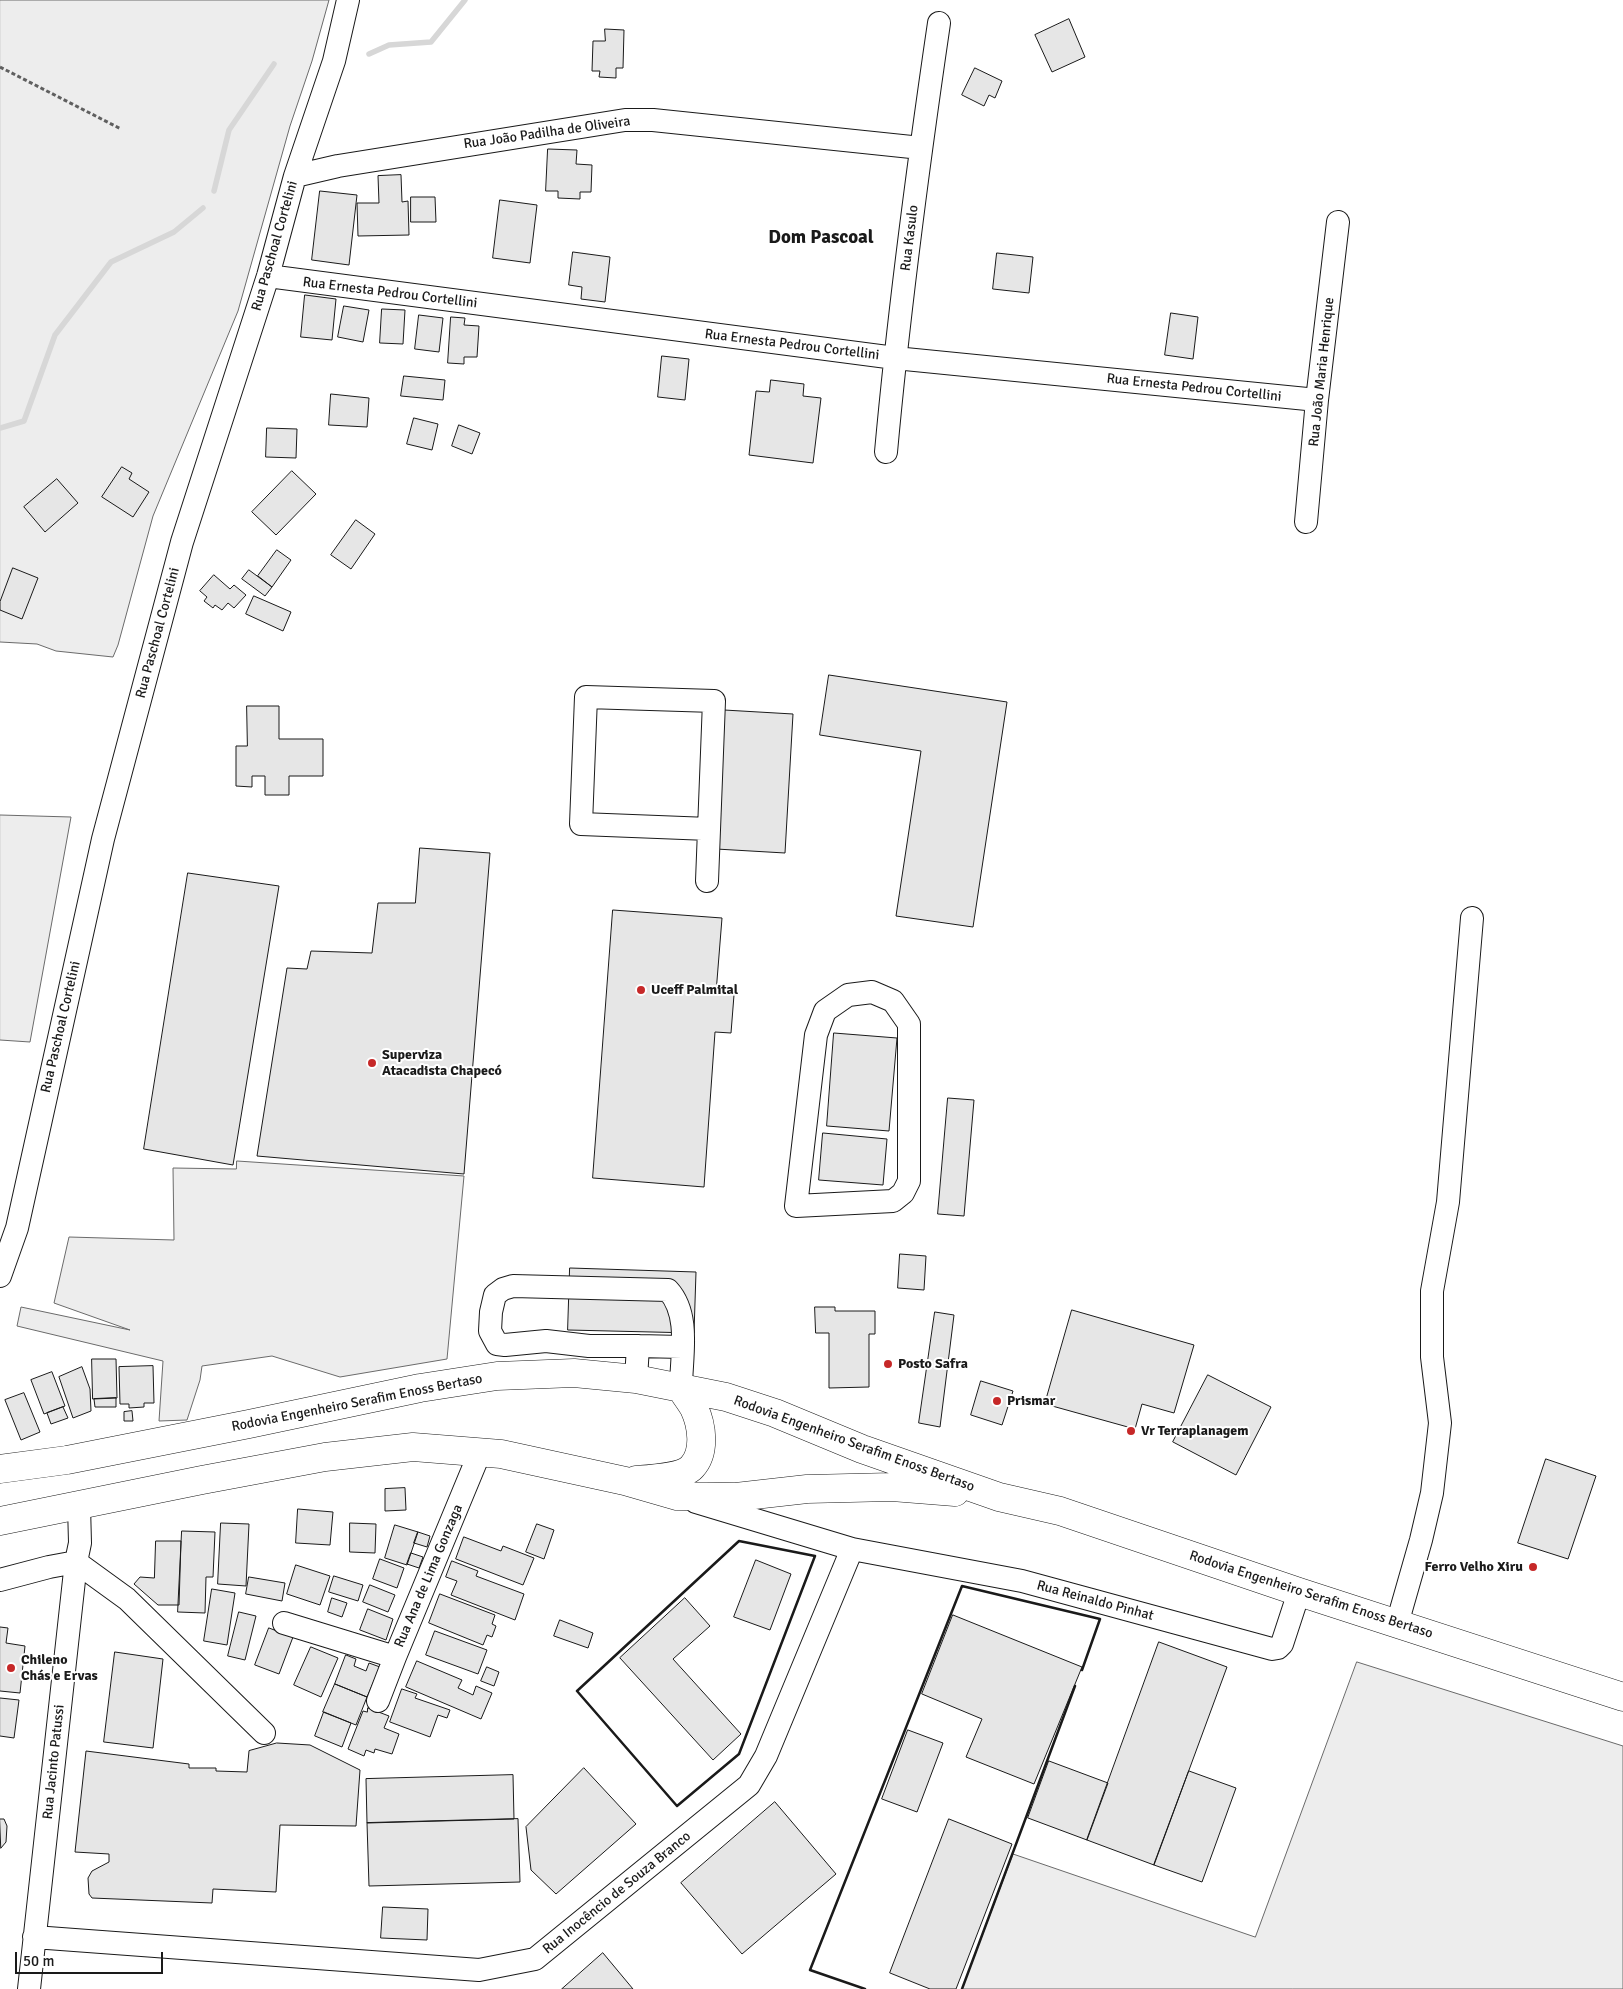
<!DOCTYPE html>
<meta charset="utf-8">
<style>
body{margin:0}
#map{position:relative;width:1623px;height:1989px;overflow:hidden;background:#fff;font-family:Signika,sans-serif}
canvas{display:block}
.scale{position:absolute;left:15px;top:1952px;width:148px;height:22px;box-sizing:border-box;border:2px solid #1a1a1a;border-top:0;padding-left:6px;font-size:15px;line-height:18px;white-space:nowrap;color:#1a1a1a;-webkit-text-stroke:4px #fff;paint-order:stroke}
</style>
<div id="map">
<canvas width="1623" height="1989"></canvas>
<div class="scale">50 m</div>
</div>
<script>
const g = document.querySelector('canvas').getContext('2d');
g.lineJoin = 'round';
function fill(path, color) { g.fillStyle = color; g.fill(path, 'evenodd'); }
function stroke(path, color, width, dash) { g.strokeStyle = color; g.lineWidth = width; g.lineCap = dash ? 'butt' : 'round'; g.setLineDash(dash || []); g.stroke(path); }
function label(font, color, halo, rows, align = 'center') {
  g.font = font + ' Signika,sans-serif'; g.lineWidth = 4; g.setLineDash([]); g.textBaseline = 'middle'; g.strokeStyle = halo; g.fillStyle = color; for (const [text, x, y, turn = 0] of rows) {
    g.save(); g.translate(x, y); g.rotate((+turn || 0) * Math.PI / 180); g.textAlign = isNaN(turn) ? turn : align; if (halo) g.strokeText(text, 0, 0); g.fillText(text, 0, 0); g.restore();
  }
}
const built = new Path2D(`
 M0 0H329L312 61 290 126 238 311 153 516 118 645 113 657 56 651 37 644 0 642Z
 M0 815 71 817 30 1042 0 1040Z
 M237 1161 464 1176 447 1359 340 1377 272 1356 202 1366 200 1380 187 1420 159 1421 163 1361 17 1326 21 1307 130 1330 54 1303 69 1237 174 1240 173 1168 236 1169Z
 M1357 1662 1623 1746V1989H962L1013 1854 1255 1937Z`);
const stream = new Path2D(`
 M369 54 389 45 431 42 465 0
 M214 191 229 130 274 64
 M0 428 24 421 55 335 111 262 174 232 203 208`);
const building = new Path2D(`
 M1069 19 1085 57 1052 72 1035 35Z
 M605 29 624 30 623 68H616V78L599 77 600 71H592L593 41H605Z
 M975 68 1002 81 995 98 989 95 984 106 962 95Z
 M548 149 577 150 576 164 592 165 591 192H580V199L558 198V191H546Z
 M401 175 402 202 408 201 409 235 358 236 357 203H379L378 176Z
 M320 191 357 195 349 265 312 260Z
 M411 197H435L436 222H411Z
 M500 200 537 205 530 263 493 258Z
 M573 252 610 257 605 302 581 299 582 287 569 285Z
 M997 253 1033 257 1029 293 993 289Z
 M305 295 336 299 332 340 301 337Z
 M344 306 369 310 363 342 338 337Z
 M382 309 405 310 403 344 380 343Z
 M1171 313 1198 317 1193 359 1165 355Z
 M419 315 443 318 439 352 415 349Z
 M451 317 465 318 464 325 479 326 477 357H464V364L448 363Z
 M662 356 689 359 685 400 658 397Z
 M404 376 445 380 443 400 401 396Z
 M771 380 804 384 803 396 821 398 813 463 749 455 756 391 769 392Z
 M331 394 369 398 367 427 329 425Z
 M414 418 438 424 432 450 407 444Z
 M459 425 480 433 472 454 452 446Z
 M267 428 297 429 296 458 266 457Z
 M122 467 132 473 129 479 149 492 133 517 102 497Z
 M292 471 316 494 276 535 252 512Z
 M57 479 78 503 45 532 24 507Z
 M356 520 375 534 351 569 331 555Z
 M277 550 291 560 272 587 258 576Z
 M13 568 38 578 22 619 0 610V602Z
 M249 570 272 587 265 596 242 579Z
 M214 575 230 589 234 585 246 595 234 608 228 603 222 610 215 605 213 608 204 601 207 597 200 591Z
 M254 596 291 612 283 631 246 614Z
 M829 675 1007 702 973 927 896 916 921 751 820 735Z
 M247 706H279V739H323V776H289V795H265V776H252V787L236 786V746H247Z
 M724 710 793 714 785 853 716 849Z
 M420 848 490 853 464 1174 257 1156 287 968 307 969 311 951 372 953 378 903H415Z
 M188 873 279 886 233 1165 144 1149Z
 M613 910 722 918 716 993 734 995 731 1033 715 1032 704 1187 593 1178Z
 M834 1033 897 1038 889 1131 827 1126Z
 M948 1098 974 1100 964 1216 938 1214Z
 M823 1133 887 1139 883 1185 819 1180Z
 M900 1254 926 1256 924 1290 898 1288Z
 M570 1268 696 1272 694 1333 568 1330Z
 M815 1307H835V1311H875V1334H869V1387L829 1388V1333H816Z
 M1072 1310 1194 1345 1174 1413 1142 1404 1135 1429 1045 1404Z
 M935 1312 954 1315 940 1427 919 1423Z
 M92 1359H116L117 1398 93 1399Z
 M153 1366 154 1403H144V1407L129 1408V1404H120L119 1367Z
 M82 1367 90 1389 91 1411 73 1418 59 1377Z
 M52 1372 65 1406 44 1414 31 1380Z
 M1208 1375 1271 1407 1236 1475 1173 1442Z
 M981 1381 1013 1391 1002 1425 971 1415Z
 M24 1393 40 1432 21 1440 5 1400Z
 M116 1398V1407H95L94 1399Z
 M63 1407 68 1418 51 1424 47 1413Z
 M132 1411 133 1421H124V1412Z
 M1546 1459 1596 1476 1568 1559 1518 1543Z
 M405 1488 406 1510 385 1511V1489Z
 M298 1509 333 1512 330 1545 296 1543Z
 M221 1523 249 1524 246 1586 218 1584Z
 M350 1523 376 1524 375 1553 350 1552Z
 M537 1524 554 1530 544 1559 526 1552Z
 M395 1525 418 1532 407 1565 385 1558Z
 M182 1531 215 1532 213 1577H206L205 1613 178 1612Z
 M418 1532 430 1536 427 1547 414 1543Z
 M464 1537 501 1551 503 1546 534 1558 523 1585 456 1559Z
 M156 1541H181L179 1605H158L134 1584 140 1577 154 1578Z
 M411 1553 423 1557 419 1568 407 1564Z
 M380 1559 404 1568 397 1588 373 1579Z
 M756 1560 791 1574 770 1630 734 1617Z
 M452 1561 478 1571 476 1576 524 1594 515 1620 451 1595 457 1581 446 1577Z
 M296 1565 330 1576 320 1605 287 1594Z
 M334 1576 363 1585 358 1601 329 1592Z
 M249 1577 285 1583 282 1601 246 1594Z
 M370 1585 395 1595 388 1612 363 1602Z
 M212 1589 235 1593 227 1645 204 1641Z
 M440 1594 495 1615 492 1624 496 1626 492 1637 487 1635 483 1645 429 1623Z
 M332 1598 347 1603 342 1617 328 1612Z
 M685 1598 710 1626 673 1659 741 1734 713 1760 620 1658Z
 M368 1609 393 1619 386 1640 360 1630Z
 M239 1612 256 1616 245 1660 228 1656Z
 M953 1615 1082 1667 1034 1784 966 1757 982 1719 922 1694Z
 M560 1620 593 1633 588 1648 554 1636Z
 M0 1627 8 1628 6 1643 25 1646 20 1693 0 1691Z
 M269 1628 293 1637 279 1674 255 1665Z
 M435 1631 487 1650 478 1674 426 1655Z
 M1159 1642 1227 1667 1154 1865 1087 1840Z
 M311 1647 338 1658 321 1697 294 1685Z
 M115 1652 163 1659 153 1748 104 1742Z
 M346 1655 356 1659 354 1666 366 1671 369 1663 380 1667 367 1697 335 1684Z
 M417 1661 462 1680 458 1688 473 1695 476 1686 492 1693 481 1719 406 1687Z
 M487 1667 499 1672 494 1686 481 1681Z
 M335 1684 367 1697 356 1725 323 1712Z
 M402 1689 417 1694 415 1698 450 1710 447 1718 438 1715 430 1737 390 1722Z
 M0 1698 19 1700 14 1738 0 1736Z
 M368 1708 389 1716 384 1728 399 1734 392 1754 375 1749 374 1753 366 1750 364 1756 348 1749 363 1711 367 1712Z
 M324 1712 351 1723 342 1747 315 1736Z
 M908 1730 943 1743 917 1812 882 1799Z
 M277 1743 310 1745 360 1770 356 1826 280 1825 276 1892 213 1889 212 1903 92 1898 89 1894 88 1878 92 1871 109 1862V1854L75 1852 86 1751 189 1764V1768H216V1771L247 1772 249 1751Z
 M1049 1761 1108 1783 1087 1840 1028 1818Z
 M584 1768 636 1824 556 1894 531 1870 526 1827Z
 M1189 1771 1236 1788 1202 1882 1154 1865Z
 M513 1775 514 1819 367 1823 366 1779Z
 M775 1802 836 1874 742 1954 681 1883Z
 M0 1819H4L7 1826 6 1842 1 1848Z
 M518 1819 520 1882 369 1886 367 1823Z
 M949 1819 1012 1844 956 1989H930L890 1973Z
 M383 1907 428 1909 427 1940 381 1938Z
 M603 1953 633 1989H562Z`);
const path = new Path2D(`
 M0 67 121 129`);
const minor = new Path2D(`
 M295 176 338 166 625 120H653L921 148
 M268 276 895 358 1317 400
 M886 452C899 309 918 166 939 23
 M1306 522 1317 400 1338 222
 M707 881 714 701 586 697 581 824 709 829
 M872 992 893 1001 909 1024V1181L903 1193 893 1201 796 1206 816 1035 825 1011 848 995Z
 M0 1276 17 1228 103 839 182 542 268 276 295 176 334 61 348 0
 M638 1346 682 1347
 M636 1379 638 1346H589L546 1341 505 1345 497 1344 490 1331 491 1312 495 1295 503 1289 513 1286 668 1290C691 1315 681 1357 681 1388
 M696 1502 852 1549 1022 1581 1272 1649 1278 1648 1282 1644 1299 1592
 M0 1580 49 1567 76 1562 127 1599 264 1733
 M284 1623 395 1657
 M1397 1624 1421 1540 1432 1493 1440 1423 1432 1357V1291L1448 1202 1472 918
 M378 1701 395 1657 480 1452
 M34 1937 479 1970 535 1959 749 1785 766 1756 852 1549
 M29 1989 76 1562 80 1543 79 1506`);
const major = new Path2D(`
 M0 1469 67 1460 249 1424 420 1388 497 1376 574 1373 636 1379 726 1397 775 1413 862 1449 999 1497 1060 1511 1299 1592 1623 1697
 M636 1480C649 1479 683 1477 692 1467 706 1452 702 1425 694 1408 690 1401 685 1395 681 1388
 M0 1521 202 1480 325 1457 413 1447 501 1454 625 1481 677 1496 736 1497 807 1489 892 1487 955 1492`);
const wall = new Path2D(`
 M739 1541 815 1556 739 1754 677 1806 577 1691Z
 M865 1989 810 1970 962 1586 1100 1619 1082 1670
 M962 1989 1075 1686`);
const markers = [
 [641,990,5,"#c62828"],
 [372,1063,5,"#c62828"],
 [888,1364,5,"#c62828"],
 [997,1401,5,"#c62828"],
 [1131,1431,5,"#c62828"],
 [1533,1567,5,"#c62828"],
 [11,1668,5,"#c62828"]
];
const streetNames = [
 ["Rua João Padilha de Oliveira",547,133,-8],
 ["Rua Kasulo",910,238,-83],
 ["Rua Paschoal Cortelini",275,246,-74],
 ["Rua Ernesta Pedrou Cortellini",390,293,7],
 ["Rua Ernesta Pedrou Cortellini",792,345,7],
 ["Rua João Maria Henrique",1322,372,-84],
 ["Rua Ernesta Pedrou Cortellini",1194,388,6],
 ["Rua Paschoal Cortelini",158,633,-75],
 ["Rua Paschoal Cortelini",61,1027,-77],
 ["Rodovia Engenheiro Serafim Enoss Bertaso",357,1403,-11],
 ["Rodovia Engenheiro Serafim Enoss Bertaso",854,1444,20],
 ["Rua Ana de Lima Gonzaga",429,1576,-67],
 ["Rodovia Engenheiro Serafim Enoss Bertaso",1311,1595,18],
 ["Rua Reinaldo Pinhat",1095,1601,15],
 ["Rua Jacinto Patussi",54,1762,-84],
 ["Rua Inocêncio de Souza Branco",617,1893,-39]
];
const poiNames = [
 ["Uceff Palmital",651,990],
 ["Superviza",382,1055],
 ["Atacadista Chapecó",382,1071],
 ["Posto Safra",898,1364],
 ["Prismar",1007,1401],
 ["Vr Terraplanagem",1141,1431],
 ["Ferro Velho Xiru",1523,1567,"right"],
 ["Chileno",21,1660],
 ["Chás e Ervas",21,1676]
];
const districtNames = [
 ["Dom Pascoal",821,238]
];
fill(built, '#ededed');
stroke(built, '#6a6a6a', 1);
stroke(stream, '#d7d7d7', 5.5);
fill(building, '#e6e6e6');
stroke(building, '#1a1a1a', 1);
stroke(minor, '#1a1a1a', 24);
stroke(major, '#1a1a1a', 29);
stroke(path, '#5f5f5f', 3, [4, 2.5]);
stroke(minor, '#fff', 22);
stroke(major, '#fff', 28);
stroke(wall, '#1a1a1a', 2.5);
for (const [x, y, r, color] of markers) { const dot = new Path2D(); dot.arc(x, y, r, 0, 2 * Math.PI); g.fillStyle = color; g.fill(dot); stroke(dot, '#fff', 2); }
label('14px', '#1a1a1a', '#fff', streetNames);
label('bold 14px', '#1a1a1a', '#fff', poiNames, 'left');
label('bold 19px', '#1a1a1a', '#fff', districtNames);
</script>
